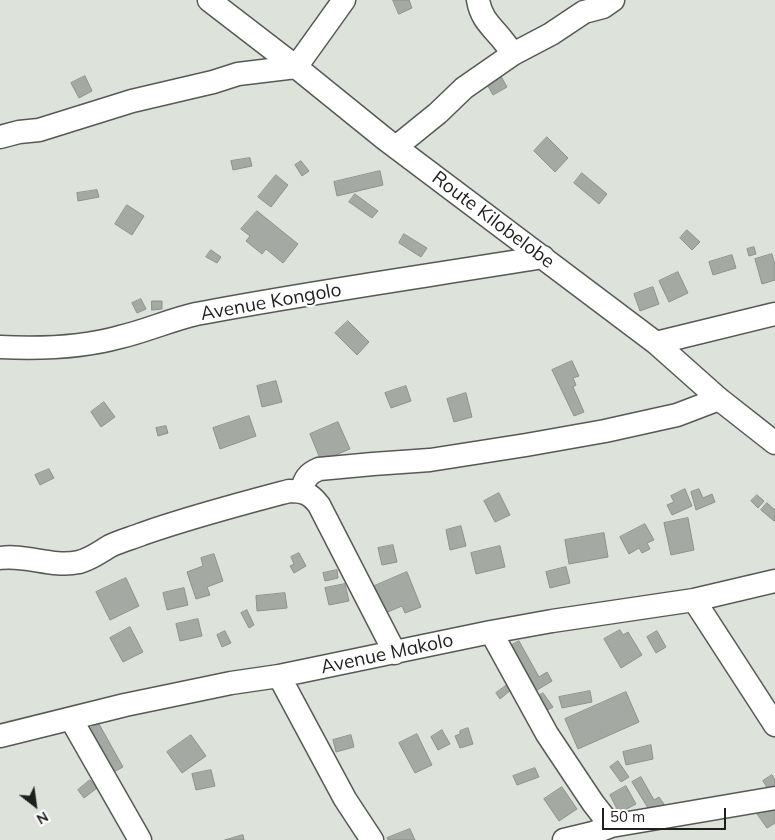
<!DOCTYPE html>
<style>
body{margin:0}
#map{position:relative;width:775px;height:840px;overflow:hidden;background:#dde2db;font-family:Mulish,sans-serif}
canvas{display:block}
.north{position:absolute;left:10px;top:780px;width:50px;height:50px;-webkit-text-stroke:4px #fff;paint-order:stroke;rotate:150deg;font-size:14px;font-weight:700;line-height:20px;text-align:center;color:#1f201e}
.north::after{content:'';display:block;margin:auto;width:18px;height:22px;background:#1f201e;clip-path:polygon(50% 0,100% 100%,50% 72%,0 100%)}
.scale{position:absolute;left:602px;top:808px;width:124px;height:22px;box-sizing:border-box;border:2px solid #1f201e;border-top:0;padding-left:6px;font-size:15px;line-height:18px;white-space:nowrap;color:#1f201e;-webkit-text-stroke:4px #fff;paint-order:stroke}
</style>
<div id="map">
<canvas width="775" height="840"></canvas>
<div class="north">N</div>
<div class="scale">50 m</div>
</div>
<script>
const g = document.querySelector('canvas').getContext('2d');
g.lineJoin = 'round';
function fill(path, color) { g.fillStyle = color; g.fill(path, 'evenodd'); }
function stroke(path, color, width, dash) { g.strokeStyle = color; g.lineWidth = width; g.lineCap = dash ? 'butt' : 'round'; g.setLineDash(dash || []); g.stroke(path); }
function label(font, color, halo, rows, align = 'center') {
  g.font = font + ' Mulish,sans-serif'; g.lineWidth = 4.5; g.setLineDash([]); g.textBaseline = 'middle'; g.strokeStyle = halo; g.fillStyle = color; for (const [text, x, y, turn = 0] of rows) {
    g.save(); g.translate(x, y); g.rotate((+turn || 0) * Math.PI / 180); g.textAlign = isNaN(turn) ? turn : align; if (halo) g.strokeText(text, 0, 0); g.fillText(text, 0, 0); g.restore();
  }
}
const building = new Path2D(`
 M393 0H409L412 8 399 14Z
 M498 71 507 87 493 95 484 79Z
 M85 76 92 91 79 98 71 83Z
 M547 137 568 158 555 172 534 151Z
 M250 158 252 166 233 170 231 161Z
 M301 161 309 171 302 176 295 165Z
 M380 171 383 185 337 196 334 182Z
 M582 173 607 194 599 204 574 183Z
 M276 175 288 185 271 207 258 197Z
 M97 190 99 197 78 201 77 193Z
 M355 194 378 211 372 218 349 202Z
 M127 205 144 216 132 235 115 224Z
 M257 211 298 244 283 263 266 249 262 254 246 241 250 236 241 229Z
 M687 230 700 242 692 250 680 238Z
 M404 234 427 248 421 257 399 243Z
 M754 247 756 254 749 256 747 249Z
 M211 250 221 257 217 263 206 257Z
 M772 254 775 265V280L762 284 755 259Z
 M732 255 736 268 713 275 709 262Z
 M678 272 688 293 669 302 659 281Z
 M653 287 659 304 640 311 634 294Z
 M141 299 146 309 137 313 132 303Z
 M152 301H162V309L152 310Z
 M348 321 369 342 357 355 335 333Z
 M572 361 579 376 573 378 576 385 573 387 584 412 574 416 552 370Z
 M276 381 282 402 262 407 257 386Z
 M406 386 411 401 391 408 385 393Z
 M466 393 472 417 454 422 447 399Z
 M104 402 115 417 101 427 91 412Z
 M249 416 256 436 220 449 213 428Z
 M338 422 350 449 321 461 310 434Z
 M166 426 168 433 158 436 156 428Z
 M49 469 54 478 40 485 35 475Z
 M685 489 692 506 672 515 667 505 674 502 671 496Z
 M699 489 703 498 712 494 715 502 696 510 691 492Z
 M499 493 510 515 495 522 484 501Z
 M757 495 764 501 758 508 751 501Z
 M767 503 775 510V520L774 521 761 510Z
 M688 518 694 550 671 555 664 523Z
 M645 524 654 540 647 543 650 549 642 553 639 548 629 554 620 537Z
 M461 526 466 546 450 550 446 530Z
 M604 533 608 557 569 564 565 540Z
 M393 545 397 562 382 565 378 548Z
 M500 546 505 567 476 574 471 553Z
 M299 553 306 566 294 573 290 566 294 564 291 557Z
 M214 554 223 581 207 587 210 595 196 599 187 572 203 566 201 558Z
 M566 567 570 583 550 588 546 572Z
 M337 570 338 578 325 581 323 573Z
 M407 572 421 607 405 613 402 606 383 614 372 587Z
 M126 578 139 606 110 620 96 592Z
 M345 584 349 601 329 605 325 588Z
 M184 588 188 605 167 610 163 593Z
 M285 593 287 608 257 611 256 596Z
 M247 610 254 625 249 628 241 613Z
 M198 619 202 636 180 641 176 624Z
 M130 627 143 652 123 662 110 638Z
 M620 630 623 635 628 632 642 655 621 668 604 639Z
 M225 631 231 643 222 647 217 635Z
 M657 631 666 647 656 653 647 637Z
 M519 641 539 677 547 672 552 681 529 695 503 650Z
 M507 685 511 690 500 699 496 693Z
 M590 691 592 702 562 708 559 697Z
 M626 692 639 722 578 749 565 719Z
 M543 693 553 707 543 713 534 699Z
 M99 724 123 767 110 774 86 731Z
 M468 728 473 744 460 748 455 736 460 734V731Z
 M442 730 450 744 438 750 431 737Z
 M417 734 432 765 415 773 399 743Z
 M191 735 206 756 182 773 167 752Z
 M351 735 354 747 336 752 333 740Z
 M651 745 653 759 626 765 623 752Z
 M618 761 629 777 621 782 610 767Z
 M535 768 539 777 517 785 513 776Z
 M211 770 215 786 196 790 192 774Z
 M772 775 775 780V785L768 789 763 781Z
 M641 777 654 800 659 797 664 804 651 813 632 782Z
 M90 780 97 788 84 798 78 790Z
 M626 786 636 804 619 813 610 795Z
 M562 787 577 809 559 821 544 799Z
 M772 803 775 807V823L767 828 757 814Z
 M410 829 415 840H388L387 838Z
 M243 835 244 840H225Z`);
const minor = new Path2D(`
 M209 0 296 67 385 139 656 343 719 399 775 443
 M478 0C481 18 490 25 501 38 505 43 509 48 513 54
 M0 137 19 132 39 130 132 101 213 82 238 74 296 67 344 0
 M396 147 438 113 464 88 513 54 551 34 584 12 603 7 613 0
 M656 343 775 314
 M0 347C40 349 81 348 120 337 146 331 170 320 196 314 311 292 427 276 543 257
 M301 491C305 479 307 474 319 469L373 464 430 460 526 445 605 431 677 415 719 399
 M0 558C26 554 52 568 79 562 91 559 100 552 110 546 120 541 132 538 142 534 190 517 240 504 289 491 303 491 310 493 319 505L395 653
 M694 600 775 725
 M491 632 547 734 593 803 611 826
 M279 676 345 799 372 840
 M71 719 140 840
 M0 736 125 705 231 683 279 676 491 632 552 621 694 600 775 581
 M564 840 593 833 611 826 775 798`);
const streetNames = [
 ["Route Kilobelobe",493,220,37],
 ["Avenue Kongolo",271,302,-10],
 ["Avenue Makolo",387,654,-12]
];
fill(building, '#a5a9a3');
stroke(building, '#8e928c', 1);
stroke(minor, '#565a54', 25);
stroke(minor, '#fff', 22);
label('19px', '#1f201e', '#fff', streetNames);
</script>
